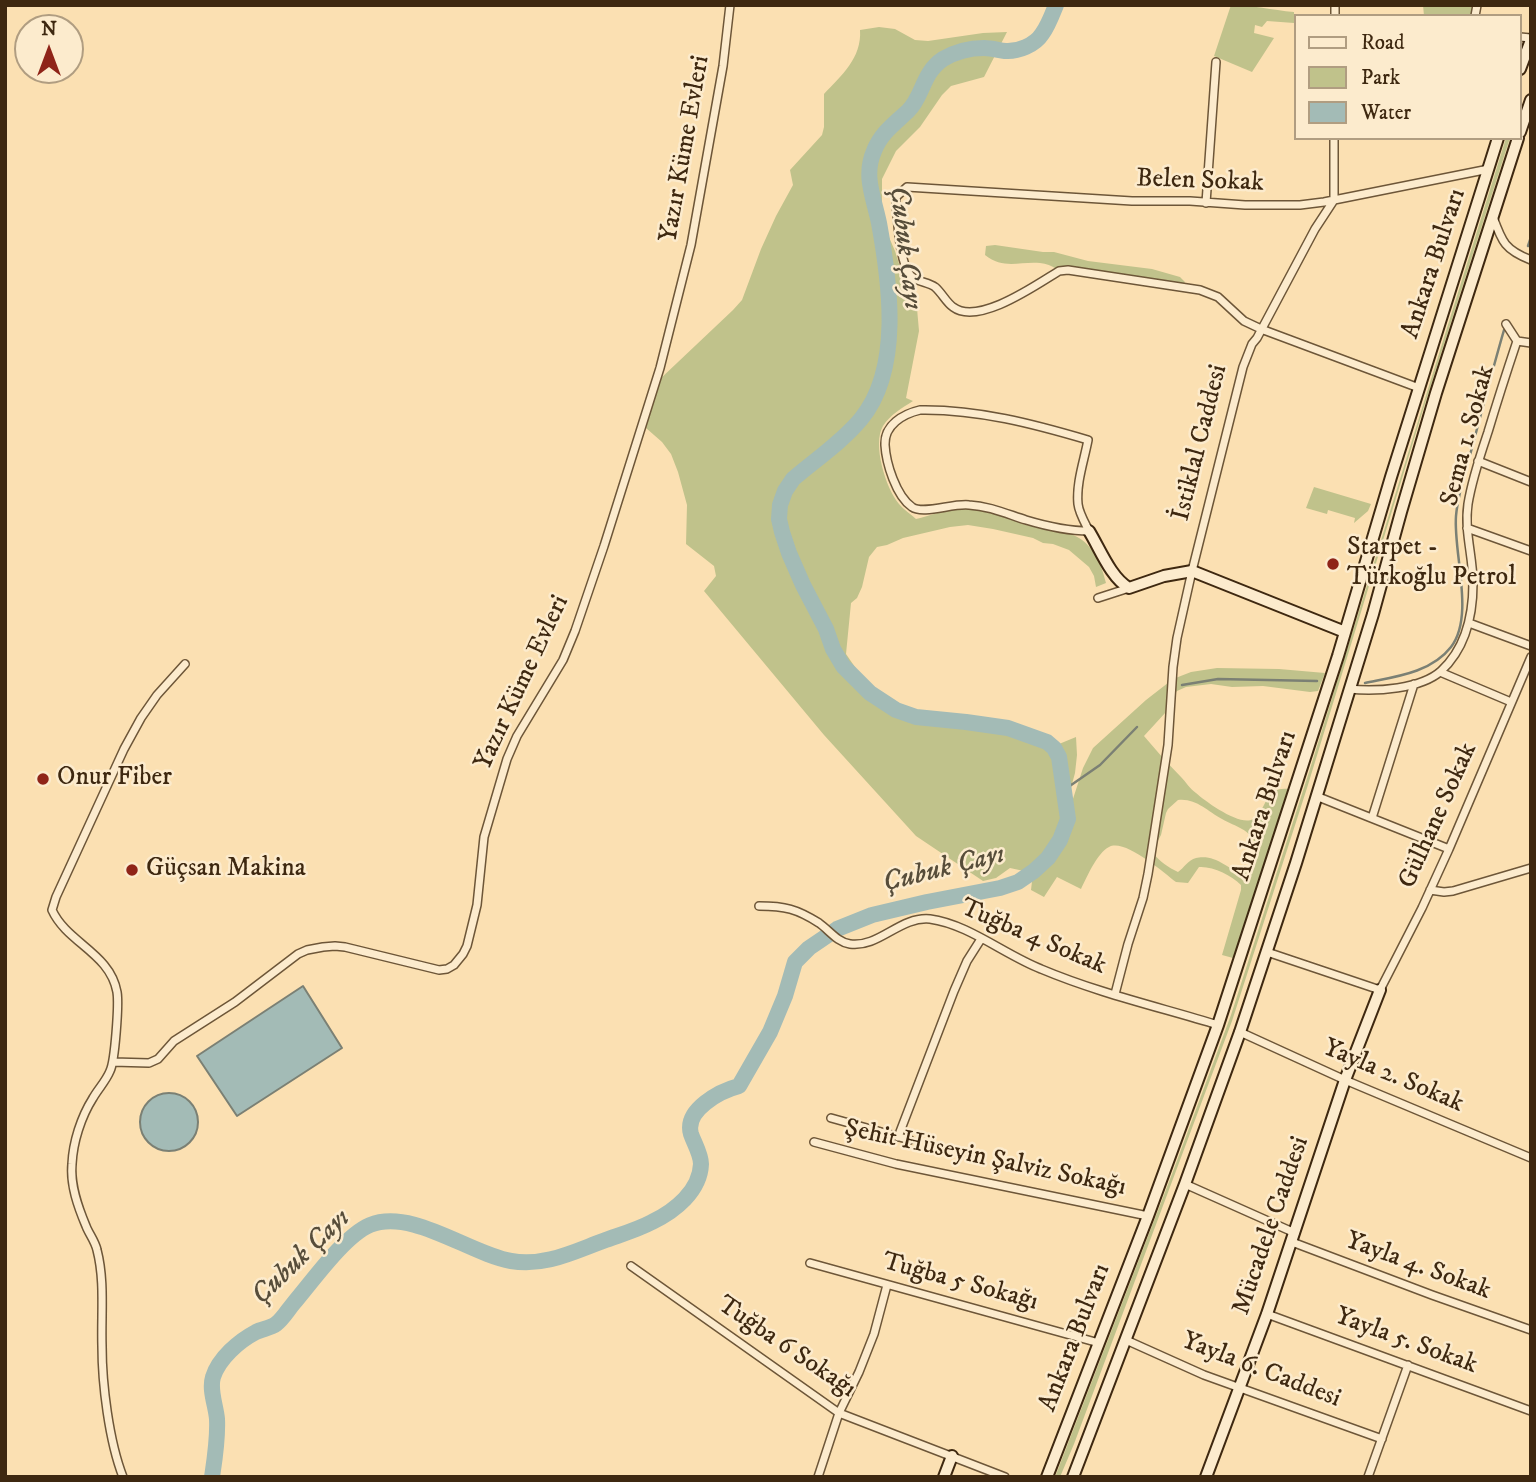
<!DOCTYPE html>
<meta charset="utf-8">
<style>
body{margin:0}
#map{position:relative;width:1536px;height:1482px;overflow:hidden;background:#fbe0b2;font-family:"IM FELL DW Pica",serif}
canvas{display:block}
.frame{position:absolute;inset:0;border:7px solid #3e2810;pointer-events:none}
.legend{position:absolute;left:1294px;top:14px;width:228px;height:126px;box-sizing:border-box;background:#fcebcd;border:2px solid #b09d81;margin:0;padding:9px 12px;list-style:none;font-size:21px;color:#3e2810}
.legend li{display:flex;align-items:center;gap:14px;height:35px}
.legend b{width:35px;border:2px solid #b09d81}
.north{position:absolute;left:14px;top:14px;width:70px;height:70px;box-sizing:border-box;background:#fcebcd;border:2px solid #b09d81;border-radius:50%;rotate:0deg;font-size:19px;font-weight:700;line-height:28px;text-align:center;color:#3e2810}
.north::after{content:'';display:block;margin:auto;width:24px;height:32px;background:#8f2418;clip-path:polygon(50% 0,100% 100%,50% 72%,0 100%)}
</style>
<div id="map">
<canvas width="1536" height="1482"></canvas>
<div class="frame"></div>
<ul class="legend">
<li><b style="height:9px;background:#fcebcd"></b>Road</li>
<li><b style="height:19px;background:#c0c28b"></b>Park</li>
<li><b style="height:19px;background:#a3bbb6"></b>Water</li>
</ul>
<div class="north">N</div>
</div>
<script>
const g = document.querySelector('canvas').getContext('2d');
g.lineJoin = 'round';
function fill(path, color) { g.fillStyle = color; g.fill(path, 'evenodd'); }
function stroke(path, color, width, dash) { g.strokeStyle = color; g.lineWidth = width; g.lineCap = dash ? 'butt' : 'round'; g.setLineDash(dash || []); g.stroke(path); }
function label(font, color, halo, rows, align = 'center') {
  g.font = font + ' "IM FELL DW Pica",serif'; g.lineWidth = 5; g.setLineDash([]); g.textBaseline = 'middle'; g.strokeStyle = halo; g.fillStyle = color; for (const [text, x, y, turn = 0] of rows) {
    g.save(); g.translate(x, y); g.rotate((+turn || 0) * Math.PI / 180); g.textAlign = isNaN(turn) ? turn : align; if (halo) g.strokeText(text, 0, 0); g.fillText(text, 0, 0); g.restore();
  }
}
const green = new Path2D(`
 M1231 5C1252 5 1272 10 1294 12V23L1267 21 1262 27 1255 25 1254 33 1274 38 1252 72 1214 56Z
 M1423 5 1457 7V5H1473V16H1424Z
 M879 27 895 29 915 40 928 41 983 33 1007 32 984 77 951 86 942 95 920 127 896 151 882 179V205L885 228 895 251 901 270 916 297 919 331 906 398 913 401C902 408 890 415 883 426 872 444 886 489 899 504 904 510 911 514 916 519 930 516 943 510 958 509 974 508 996 514 1011 519 1016 520 1021 524 1026 525 1041 528 1066 530 1079 538 1094 547 1102 566 1106 583L1096 587 1094 576 1089 567 1069 550 1053 544 1043 543 1033 538 993 529 968 525 950 527 903 538 887 545 877 547 869 557 862 587 857 598 851 603 846 654 868 686 915 712 1020 727 1039 733 1059 744 1076 737 1077 755 1075 773 1062 821 1071 805 1083 768 1093 748 1146 700 1173 679 1191 672 1217 668 1279 669 1325 673 1318 691 1310 692 1263 686 1232 687 1211 684 1186 687 1177 691 1173 695 1166 712 1144 736C1156 750 1168 764 1181 777 1186 782 1190 789 1196 793 1206 802 1241 827 1253 819 1269 808 1263 787 1288 789L1233 958 1222 955 1241 890V885C1231 875 1213 866 1199 867L1188 883 1176 882C1163 872 1124 838 1109 847 1097 853 1087 877 1081 889L1057 877 1044 897 1031 890 1033 873 1010 868 996 878 983 881 916 836 824 735 704 591 716 576 714 566 686 544 687 505 678 472 671 454 662 442 646 428 659 380 733 310 742 300 761 249 776 216 793 185 790 170 822 135 824 127V94C841 76 862 58 860 30ZM1178 800C1196 798 1207 811 1222 819 1236 827 1250 829 1256 845 1254 852 1254 862 1249 867 1239 879 1223 861 1213 859 1209 857 1200 857 1196 858 1188 860 1184 868 1178 872 1169 868 1159 861 1153 853L1154 848 1161 835 1166 813 1168 809Z
 M1506 138H1510L1423 410 1307 788 1232 1021 1074 1444 1060 1477H1055L1172 1174 1231 1015 1309 772Z
 M995 245 1043 252H1054L1088 261 1152 269 1180 277 1185 282 1180 289 1072 275C1060 273 1053 264 1040 263 1020 261 1004 270 985 255L986 246Z
 M1314 487 1371 504 1368 511 1354 523 1355 518 1328 510 1327 514 1306 508Z`);
const water = new Path2D(`
 M303 986 342 1048 237 1116 197 1056Z
 M140 1122a29 29 0 1 1 58 0a29 29 0 1 1-58 0Z`);
const stream = new Path2D(`
 M1528 246 1531 237
 M1365 683C1394 677 1431 673 1451 647 1475 616 1453 553 1456 516 1458 492 1467 467 1473 444 1483 406 1493 368 1504 330
 M1182 685 1218 679 1317 681
 M1064 790 1100 765 1137 727`);
const river = new Path2D(`
 M212 1477C215 1457 218 1439 217 1419 216 1406 209 1390 213 1377 219 1358 239 1341 256 1332 262 1329 271 1328 276 1324 282 1320 288 1310 293 1304 312 1282 344 1236 370 1225 412 1208 470 1254 511 1261 544 1267 573 1252 603 1241 619 1235 637 1230 652 1222 675 1211 700 1191 701 1164 701 1154 694 1143 691 1134 684 1110 720 1091 739 1086L770 1032 785 996 795 962 809 948 837 929 872 915 927 902 1000 888 1018 882 1034 871 1048 858 1060 840 1068 819 1059 757 1054 748 1047 742 1008 728 966 722 916 717 896 710 870 693 843 666 833 649 826 629 803 585 789 553 782 532 779 519 780 505 785 491 793 479C815 460 842 442 861 419 902 369 890 283 879 223 874 198 863 176 874 151 881 133 894 124 908 111 923 97 922 73 943 59 955 52 970 48 984 48 991 48 998 50 1005 51 1018 52 1035 45 1042 34 1048 26 1052 15 1056 5`);
const street = new Path2D(`
 M1335 16V5
 M1475 16 1477 5
 M1520 37 1531 38
 M1206 203 1216 62
 M1493 217C1502 242 1505 250 1531 260
 M1506 324 1517 341 1531 343
 M1419 388 1261 329 1244 321 1218 297 1200 290 1068 270 1059 271C1036 285 978 326 953 307 946 302 942 293 935 287 928 282 917 282 911 276 899 263 898 221 896 203V197L907 187 1132 201H1190L1245 205H1300L1324 202 1489 169
 M920 410C977 409 1034 424 1088 440 1084 461 1076 483 1078 504 1079 513 1085 523 1089 531 1067 531 1046 526 1026 520 1007 514 989 506 969 505 953 503 923 515 912 507 896 496 886 463 885 445 884 425 903 414 920 410Z
 M1478 461 1531 482
 M1467 528 1531 551
 M1098 598 1129 588
 M1469 623 1531 646
 M1440 672 1511 702
 M1349 689C1376 692 1421 689 1441 671 1466 648 1473 615 1473 583 1473 556 1464 531 1468 504 1472 479 1480 456 1488 432 1497 402 1507 371 1517 341
 M1316 796 1449 849
 M1372 818 1414 684
 M1430 890 1444 892 1453 891 1531 868
 M759 906C785 906 797 909 819 923 829 930 837 942 850 944 879 948 900 916 930 919 968 924 1005 955 1041 969 1098 993 1159 1007 1218 1025
 M1267 952 1380 990 1422 908 1449 849 1531 657
 M1115 994 1128 944 1143 898 1148 874 1168 745 1173 667 1177 638 1192 571 1243 367 1252 344 1257 338 1315 229 1334 200V138
 M1240 1032 1345 1080 1531 1158
 M113 1062 149 1063 158 1059 174 1041 235 1002 298 954 307 950 323 947 335 946 345 947 439 970 447 969 454 965 463 954 467 946 477 905 484 837 507 759 517 736 563 660 575 631 604 546 660 368 691 245 723 66 730 5
 M831 1118 910 1140
 M898 1137 954 991 967 961 981 939
 M814 1142 896 1164 1148 1216
 M1185 1184 1295 1233
 M1292 1242 1432 1295 1531 1330
 M810 1263 1099 1343
 M631 1266 839 1413 1005 1477
 M1267 1314 1531 1411
 M1126 1340 1204 1375 1382 1439
 M123 1477C109 1441 102 1384 102 1346 101 1314 105 1281 97 1250 95 1241 89 1234 86 1226 78 1207 70 1185 72 1164 73 1142 81 1117 93 1098 98 1089 106 1081 110 1071 115 1061 119 1004 117 992 110 953 67 943 52 910L56 897 124 749 141 718 157 695 185 664
 M818 1477 839 1413 859 1372 874 1334 887 1285
 M1368 1477 1408 1365`);
const secondary = new Path2D(`
 M1520 69 1531 40
 M1520 132 1531 100
 M1089 531C1100 549 1111 578 1129 588L1164 576 1192 571 1345 632
 M944 1477 952 1456
 M1047 1477 1148 1216 1218 1025 1338 656 1391 477 1498 138
 M1073 1477 1185 1184 1240 1032 1296 863 1373 614 1401 512 1436 393 1518 138
 M1206 1477 1267 1314 1345 1080 1380 990`);
const markers = [
 [1333,564,7,"#8f2418"],
 [43,779,7,"#8f2418"],
 [132,870,7,"#8f2418"]
];
const streetNames = [
 ["Yazır Küme Evleri",686,149,-80],
 ["Belen Sokak",1200,182,2],
 ["Ankara Bulvarı",1435,264,-72],
 ["Sema 1. Sokak",1469,436,-75],
 ["İstiklal Caddesi",1201,443,-76],
 ["Yazır Küme Evleri",523,683,-65],
 ["Ankara Bulvarı",1266,806,-72],
 ["Gülhane Sokak",1439,816,-66],
 ["Tuğba 4 Sokak",1033,938,23],
 ["Yayla 2. Sokak",1393,1077,23],
 ["Şehit Hüseyin Şalviz Sokağı",985,1159,12],
 ["Mücadele Caddesi",1272,1226,-71],
 ["Yayla 4. Sokak",1418,1267,20],
 ["Tuğba 5 Sokağı",960,1283,15],
 ["Ankara Bulvarı",1076,1338,-69],
 ["Yayla 5. Sokak",1406,1342,20],
 ["Tuğba 6 Sokağı",786,1348,34],
 ["Yayla 6. Caddesi",1261,1371,21]
];
const poiNames = [
 ["Starpet -",1347,549],
 ["Türkoğlu Petrol",1347,579],
 ["Onur Fiber",57,779],
 ["Güçsan Makina",146,870]
];
const waterNames = [
 ["Çubuk Çayı",904,248,83],
 ["Çubuk Çayı",944,870,-14],
 ["Çubuk Çayı",302,1258,-44]
];
fill(green, '#c0c28b');
fill(water, '#a3bbb6');
stroke(water, '#7b8074', 2);
stroke(stream, '#7b8074', 2.5);
stroke(river, '#a3bbb6', 16);
stroke(street, '#6d5638', 10);
stroke(secondary, '#3e2810', 14);
stroke(street, '#fcebcd', 7);
stroke(secondary, '#fcebcd', 10);
for (const [x, y, r, color] of markers) { const dot = new Path2D(); dot.arc(x, y, r, 0, 2 * Math.PI); g.fillStyle = color; g.fill(dot); stroke(dot, '#fcebcd', 2.5); }
label('26px', '#3e2810', '#fcebcd', streetNames);
label('26px', '#3e2810', '#fcebcd', poiNames, 'left');
label('italic 28px', '#574d3a', '#fcebcd', waterNames);
</script>
